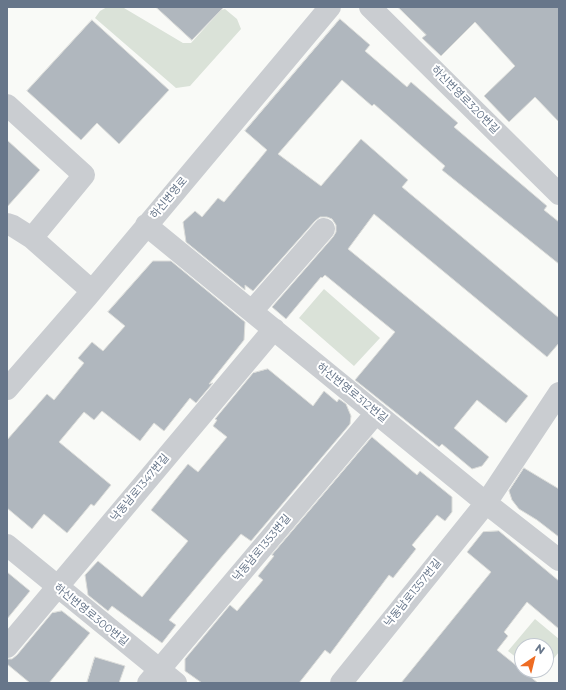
<!DOCTYPE html>
<meta charset="utf-8">
<style>
body{margin:0}
#map{position:relative;width:566px;height:690px;overflow:hidden;background:#f9faf7;font-family:Montserrat,sans-serif}
canvas{display:block}
.frame{position:absolute;inset:0;border:8px solid #67768a;pointer-events:none}
.north{position:absolute;left:514px;top:638px;width:40px;height:40px;box-sizing:border-box;background:#fff;border:1px solid #c2c8d0;border-radius:50%;rotate:35deg;font-size:11px;font-weight:700;line-height:16px;text-align:center;color:#67768a}
.north::after{content:'';display:block;margin:auto;width:14px;height:18px;background:#ee6c23;clip-path:polygon(50% 0,100% 100%,50% 72%,0 100%)}
</style>
<div id="map">
<canvas width="566" height="690"></canvas>
<div class="frame"></div>
<div class="north">N</div>
</div>
<script>
const g = document.querySelector('canvas').getContext('2d');
g.lineJoin = 'round';
function fill(path, color) { g.fillStyle = color; g.fill(path, 'evenodd'); }
function stroke(path, color, width, dash) { g.strokeStyle = color; g.lineWidth = width; g.lineCap = dash ? 'butt' : 'round'; g.setLineDash(dash || []); g.stroke(path); }
function label(font, color, halo, rows, align = 'center') {
  g.font = font + ' Montserrat,"Noto Sans KR",sans-serif'; g.lineWidth = 4; g.setLineDash([]); g.textBaseline = 'middle'; g.strokeStyle = halo; g.fillStyle = color; for (const [text, x, y, turn = 0] of rows) {
    g.save(); g.translate(x, y); g.rotate((+turn || 0) * Math.PI / 180); g.textAlign = isNaN(turn) ? turn : align; if (halo) g.strokeText(text, 0, 0); g.fillText(text, 0, 0); g.restore();
  }
}
const green = new Path2D(`
 M107 7 124 8 183 43H191L221 10 225 9 237 19 241 29 190 86 176 88 95 18 100 11Z
 M324 289 380 338 354 366 299 318Z
 M535 619 559 639V652L546 668V646H522V662L508 651Z`);
const building = new Path2D(`
 M156 7H224L192 40Z
 M398 7H559V122L535 97 509 122 484 96 515 66 475 22 441 56 422 38 426 35Z
 M340 19 370 45 365 51 407 87 411 82 458 123 454 127 547 206 544 210 559 222V264L442 170 445 166 374 104 372 106 342 80 278 154 321 186 361 139 408 180 402 187 559 318V343L547 357 374 214 348 249 528 396 506 423 477 400 454 428 489 457 482 466 472 469 442 444 439 447 355 380 395 332 325 275 322 278 321 277 286 319 272 307 333 237 336 232V225L332 219 327 217H320L315 221 253 291 245 285V290L186 242 183 222 195 211 202 217 218 198 224 202 267 150 245 131Z
 M92 20 169 90 119 144 97 123 81 140 27 91Z
 M7 140 40 170 7 207Z
 M153 261H171L245 322 244 340 209 384 213 383 196 403 190 398 164 431 154 423 140 441 102 411 94 420 84 412 59 442 111 485 94 506 91 504 67 533 44 514 32 529 7 508V440L47 394 54 400 84 363 78 358 92 342 103 351 125 326 108 312Z
 M268 369 313 406 324 391 337 402 339 399 346 404 351 416 350 424 251 541 241 534 218 561 169 620 176 625 162 643 112 606 108 611 88 595 85 575 98 561 142 597 188 541 151 510 188 464 198 472 227 437 213 426 217 420 215 419 253 373Z
 M372 437 417 475 420 471 452 497V512L445 521 437 515 412 545 416 549 393 578 389 575 330 654 325 650 299 683H202L185 671V659L230 605 237 611 263 580 258 576 274 556 272 555Z
 M524 468 559 489V537L537 520 519 509 512 500 509 491Z
 M499 531 559 581V629L527 602 504 632 508 636 497 650 538 683H401L491 572 467 552 483 532Z
 M7 572 30 591 7 619Z
 M62 611 90 633 49 683H30L7 664V659H12L17 655 52 613Z
 M95 657 125 666 119 683H87Z`);
const minor = new Path2D(`
 M370 7 559 194
 M7 105 84 175 32 238
 M7 224 13 226 32 238 92 291
 M146 225 486 503 559 560
 M252 311 324 229
 M7 389 87 297 330 7
 M7 545 176 683
 M7 647 274 329
 M148 683 376 413
 M341 683 486 503 559 393`);
const streetNames = [
 ["하신번영로320번길",465,100,45],
 ["하신번영로",169,198,-50],
 ["하신번영로312번길",352,393,39],
 ["낙동남로1347번길",140,488,-50],
 ["낙동남로1353번길",262,548,-50],
 ["낙동남로1357번길",413,593,-51],
 ["하신번영로300번길",91,615,39]
];
fill(green, '#dae2d8');
fill(building, '#b0b7be');
stroke(building, '#dbdcd9', 1);
stroke(minor, '#cacdd1', 22);
label('11px', '#67768a', '#fff', streetNames);
</script>
